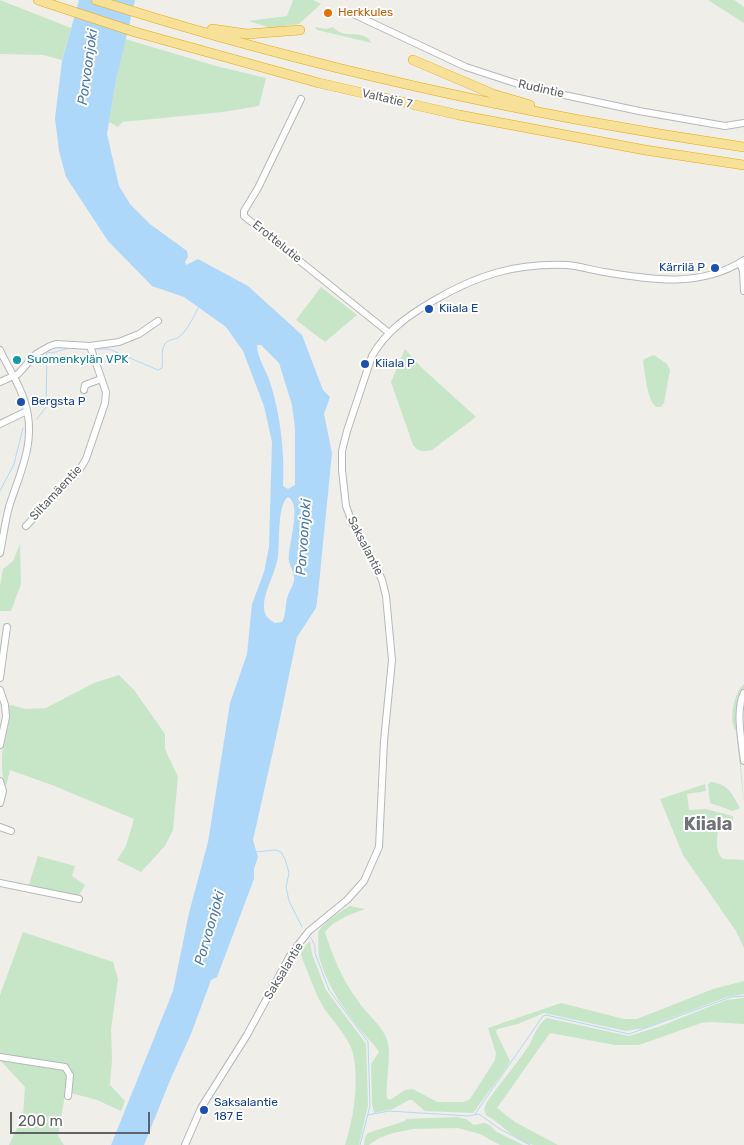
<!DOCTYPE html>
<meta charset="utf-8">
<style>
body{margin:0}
#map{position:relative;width:744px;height:1145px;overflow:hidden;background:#f0eee8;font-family:Rubik,sans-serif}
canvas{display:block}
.scale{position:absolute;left:10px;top:1112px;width:140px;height:22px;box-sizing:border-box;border:2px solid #5f6367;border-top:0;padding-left:6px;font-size:15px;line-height:18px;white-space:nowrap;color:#5f6367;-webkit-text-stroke:4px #fff;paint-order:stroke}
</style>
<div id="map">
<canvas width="744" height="1145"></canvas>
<div class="scale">200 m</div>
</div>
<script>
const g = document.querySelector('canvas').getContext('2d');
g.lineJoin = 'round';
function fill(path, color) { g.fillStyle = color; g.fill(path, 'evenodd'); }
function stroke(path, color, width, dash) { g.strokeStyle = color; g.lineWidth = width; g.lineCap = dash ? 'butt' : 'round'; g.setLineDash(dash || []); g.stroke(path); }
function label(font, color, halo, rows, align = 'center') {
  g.font = font + ' Rubik,sans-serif'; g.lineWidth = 4; g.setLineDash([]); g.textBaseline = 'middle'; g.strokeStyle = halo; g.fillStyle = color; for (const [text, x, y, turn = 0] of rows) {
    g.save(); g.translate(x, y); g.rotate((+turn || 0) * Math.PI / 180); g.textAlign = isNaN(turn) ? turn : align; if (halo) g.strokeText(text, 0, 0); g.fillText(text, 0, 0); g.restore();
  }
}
const green = new Path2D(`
 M0 0 71 28 62 60 43 55 0 54Z
 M293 0H313L321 4 299 24 271 28 248 21 287 16Z
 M708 0H734L744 7V23Z
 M315 27 326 29 333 27C344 41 361 27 372 43L317 30Z
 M125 39 216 66 266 78 259 106 223 112 122 122 118 127 109 122 116 80Z
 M321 287 357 315 325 342 296 320Z
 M405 349 421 367 476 417 432 450C423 452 419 452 413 445L391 382Z
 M654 355 667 364 670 370 664 403 661 407H656C646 397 646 376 643 362L644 359Z
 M20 544 21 584 11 611H0V586L3 569 13 561Z
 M119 675 134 690 165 734V749L178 777 173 830 165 846 141 872 117 860 126 846 134 819 52 785 10 770 6 786C0 776 2 752 4 738 5 727 6 717 7 706L11 705 25 709 46 708 94 683Z
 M744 684V688L739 699 738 726 744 804 736 731C728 721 734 692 744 684Z
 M710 782C728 783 732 794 740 808L733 811 710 803 708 785Z
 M705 784 706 791 687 794 689 810 706 809 733 816V822L724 824V828L718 829C717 840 715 852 723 859L744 860V948L736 931 683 855 660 799Z
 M38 856 75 866 72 876 85 885 78 897 28 887Z
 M350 906 365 909C351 914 334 920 325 932 332 955 343 981 358 1001 366 1013 380 1024 386 1037 393 1053 385 1080 387 1098L390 1100 405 1090 413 1089 437 1102H464L470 1099 495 1060 496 1053 488 1028 561 1003 624 1019H637L713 989 744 981V994L727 997 644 1028 626 1031 544 1013 518 1024 497 1029 496 1032 510 1061 507 1067 473 1113 425 1111 412 1100H409L393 1109 374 1113 372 1103 371 1064 379 1052C374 1044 367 1038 361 1031 345 1011 328 987 321 963 317 952 319 944 318 932 325 921 338 913 350 906Z
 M23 932 113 962 118 979 111 1029 112 1059 110 1085 125 1101 121 1111 97 1100 71 1093 73 1075 66 1064 0 1055V995Z
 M310 941 312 954 326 990 366 1044 368 1105 359 1145H345C354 1118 360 1077 352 1050 346 1033 331 1020 322 1005 314 990 308 972 301 955L300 951Z
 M744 998V1024L711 1022 701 1023 639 1045H615L550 1033 497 1108 515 1122 558 1145C551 1145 542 1145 534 1145 516 1142 502 1124 486 1115L484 1109 487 1102C500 1083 515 1066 528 1047 534 1037 537 1024 547 1018L629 1036 661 1026 726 1000Z
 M0 1060 63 1069 68 1077 58 1136 64 1145H9L23 1116 25 1087Z
 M457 1117 466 1119 474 1125 484 1123 490 1125 495 1131 523 1145H500L480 1134 458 1128 413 1129 393 1133 379 1138 369 1145H364L365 1137 368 1133 405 1121 406 1119Z`);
const water = new Path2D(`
 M79 0H135L116 80 107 134 119 186 130 204 150 224 187 251 188 257 185 262 186 265 198 259 248 286 302 335 323 390 330 397 324 414 332 453 318 594 316 608 297 637 277 733 253 840 258 857 254 869V879L217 977 211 980 191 1034 171 1078 144 1145H111L173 991 189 913 208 842 230 703 247 654 252 604 264 572 269 547 272 442 264 406 243 351 226 327 184 297 152 286 108 241 66 177 59 151 55 118 62 61ZM257 345H261L279 363 292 405 295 429V485L288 489 283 486C285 451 280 414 270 382 266 370 257 357 257 345ZM288 497C303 505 287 546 289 561 290 567 295 573 294 580 293 587 288 592 287 599 285 607 286 615 282 622L275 623C269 620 264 615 264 608 263 592 276 573 278 556 280 541 277 505 288 497Z`);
const stream = new Path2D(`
 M97 349H109L158 370 162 368C164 360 160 351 165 344 168 339 175 340 179 337 188 330 193 317 199 307
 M37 419 46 407 47 352 52 353 69 348
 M0 491 14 464 23 428
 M255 852 276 850 281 852 285 859 289 873 286 887 289 901 302 927
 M311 938 315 946V953L329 990 368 1042 370 1106 360 1145
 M475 1114 543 1016 546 1015 629 1034 731 997 744 996
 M368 1115 389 1111 468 1116 479 1114 500 1129 530 1145`);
const minor = new Path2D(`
 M349 12 466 67 527 87 639 111 725 126 744 123
 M301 99 258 188 244 211V216L388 332
 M740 263 743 271 744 291
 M0 350C8 368 20 384 25 403 37 441 20 472 9 507 5 522 3 538 0 553
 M0 382 18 374 36 354 50 346 56 344 90 346 119 342 139 334 158 321
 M84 390 85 385 101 379
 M0 424 27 411
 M26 526 80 469 86 459 105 403 106 392 90 346
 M0 678 7 627
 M0 690 5 705 6 717 0 745
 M744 693C735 710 742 743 744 761
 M0 781 3 791 0 803
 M0 827 11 831
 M0 883 79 899
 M0 1057 65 1067 70 1075 68 1096
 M185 1145 201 1108 247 1035 291 954 309 931 347 900 364 881 379 847 384 741 392 660 386 596 382 580 375 564 353 525 346 506 342 470V451L347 431 372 356C386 331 409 315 433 301 477 275 515 263 567 265 579 266 592 270 604 272 651 280 701 288 744 260`);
const highway = new Path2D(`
 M38 0 135 32 319 83 459 115 645 150 744 165
 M96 0C307 67 524 115 744 147
 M212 29 247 34 300 30
 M413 60 493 94 530 105`);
const markers = [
 [328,13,5,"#e8710a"],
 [715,268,5,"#1a4fb4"],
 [429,309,5,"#1a4fb4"],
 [17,360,5,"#0f9aa8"],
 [365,364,5,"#1a4fb4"],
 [21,402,5,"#1a4fb4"],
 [204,1110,5,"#1a4fb4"]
];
const foodNames = [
 ["Herkkules",338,13]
];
const streetNames = [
 ["Rudintie",541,89,13],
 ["Valtatie 7",387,99,13],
 ["Erottelutie",277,242,39],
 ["Siltamäentie",56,493,-47],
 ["Saksalantie",365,546,63],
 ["Saksalantie",284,971,-59]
];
const transitNames = [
 ["Kärrilä P",705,268,"right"],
 ["Kiiala E",439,309],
 ["Kiiala P",375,364],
 ["Bergsta P",31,402],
 ["Saksalantie",214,1103],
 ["187 E",214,1117]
];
const cultureNames = [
 ["Suomenkylän VPK",27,360]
];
const waterNames = [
 ["Porvoonjoki",88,67,-82],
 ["Porvoonjoki",304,537,-86],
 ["Porvoonjoki",210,928,-74]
];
const districtNames = [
 ["Kiiala",708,825]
];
fill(green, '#c6e6c7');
fill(water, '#aed8fa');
stroke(stream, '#aed8fa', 1);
stroke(minor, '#b5b8bb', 8);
stroke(highway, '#eba80d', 10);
stroke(minor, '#fff', 6);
stroke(highway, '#f7e098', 9);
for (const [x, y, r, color] of markers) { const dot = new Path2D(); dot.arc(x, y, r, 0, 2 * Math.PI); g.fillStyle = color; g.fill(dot); stroke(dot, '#fff', 2); }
label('12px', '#c56008', '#fff', foodNames, 'left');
label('12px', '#5f6367', '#fff', streetNames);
label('12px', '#164399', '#fff', transitNames, 'left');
label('12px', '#0d838f', '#fff', cultureNames, 'left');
label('italic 14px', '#4a78ad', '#fff', waterNames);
label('bold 18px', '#707479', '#fff', districtNames);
</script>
